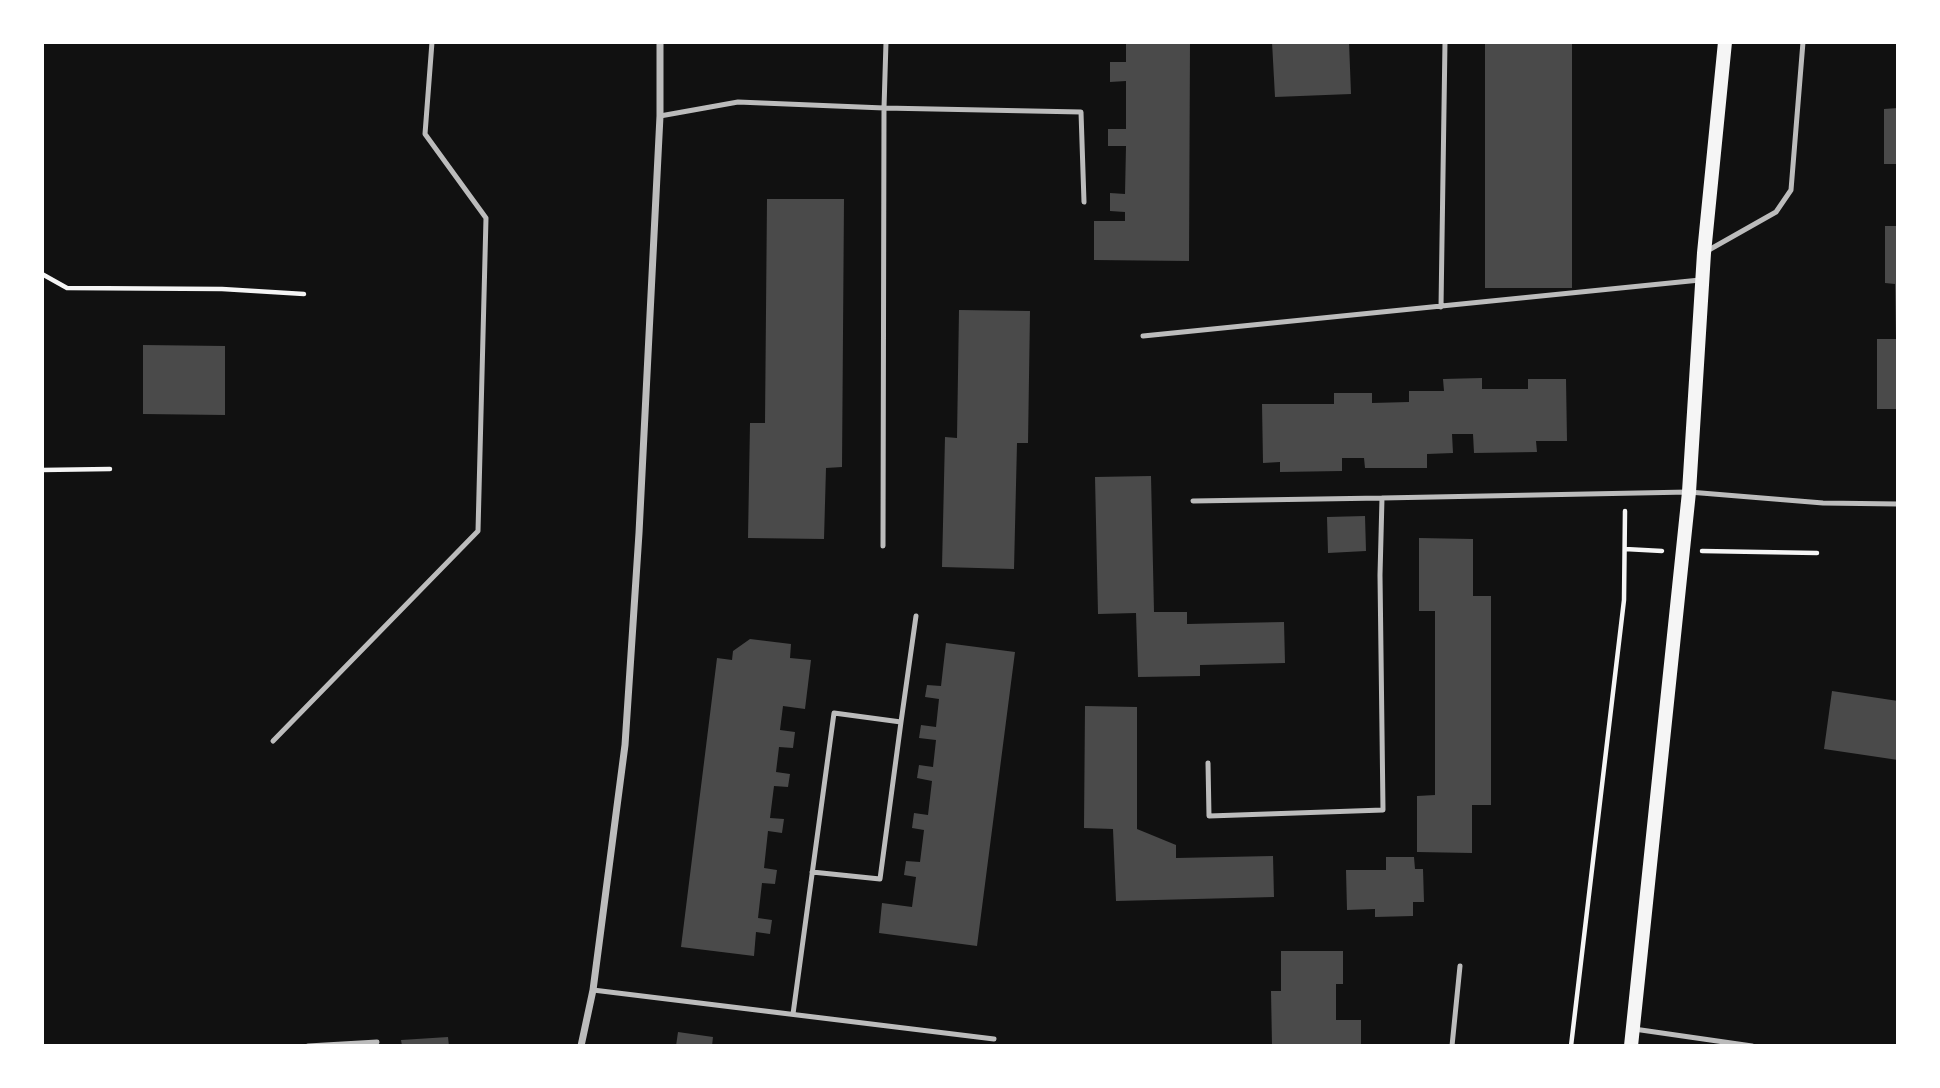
<!DOCTYPE html>
<style>
body{margin:0}
#map{position:relative;width:1940px;height:1088px;overflow:hidden;background:#111;font-family:Lato,sans-serif}
canvas{display:block}
.frame{position:absolute;inset:0;border:44px solid #fff;pointer-events:none}
</style>
<div id="map">
<canvas width="1940" height="1088"></canvas>
<div class="frame"></div>
</div>
<script>
const g = document.querySelector('canvas').getContext('2d');
g.lineJoin = 'round';
function fill(path, color) { g.fillStyle = color; g.fill(path, 'evenodd'); }
function stroke(path, color, width, dash) { g.strokeStyle = color; g.lineWidth = width; g.lineCap = dash ? 'butt' : 'round'; g.setLineDash(dash || []); g.stroke(path); }
const building = new Path2D(`
 M1126 42H1190L1189 261 1094 260V221H1125V212L1110 211V193L1125 194 1126 146H1108V129H1126V81L1110 82V62H1126Z
 M1272 42H1349L1351 94 1275 97Z
 M1485 42H1572V288H1485Z
 M1898 108V164H1884V109Z
 M767 199H844L842 467 826 468 824 539 748 538 750 423H765Z
 M1885 226H1898V409H1877V339H1896L1895 284 1885 283Z
 M959 310 1030 311 1028 443H1017L1014 569 942 567 945 437 957 438Z
 M143 345 225 346V415L143 414Z
 M1482 378V389H1528V379H1566L1567 441H1536L1537 452 1474 453 1473 434H1452L1453 453 1427 454V468H1365L1364 458H1342V471L1280 472V462L1263 463 1262 404H1334V393H1372V403L1409 402V391H1444L1443 379Z
 M1151 476 1154 612H1187V624L1284 622 1285 663 1200 665V676L1138 677 1136 613 1098 614 1095 477Z
 M1365 516 1366 551 1328 553 1327 517Z
 M1419 538 1473 539V596H1491V805H1472V853L1417 852V796L1435 795V611H1419Z
 M750 639 791 644 790 658 811 660 805 709 783 706 780 730 795 732 793 748 779 747 776 772 790 774 788 787 774 786 770 818 784 819 782 833 768 831 764 868 777 870 775 884 762 883 758 918 772 920 770 934 756 932 754 956 681 947 717 658 732 660 733 651Z
 M946 643 1015 652 977 946 879 933 882 903 912 907 916 877 904 875 906 861 920 862 924 830 912 828 914 813 928 815 932 781 917 778 919 765 933 767 936 740 919 738 921 725 936 727 939 699 925 697 927 685 941 686Z
 M1832 691 1898 701V760L1824 749Z
 M1085 706 1137 707V829L1176 845V858L1273 856 1274 897 1116 901 1113 829 1084 828Z
 M1386 857H1414L1415 869H1423L1424 902H1413V916L1375 917V909L1347 910 1346 870H1386Z
 M1281 951H1343V984H1336V1020H1361V1046H1272L1271 991H1281Z
 M678 1032 713 1037 712 1046H676Z
 M448 1037 449 1046H402L401 1040Z`);
const path = new Path2D(`
 M42 274 67 288 222 289 304 294
 M42 470 110 469
 M1625 549 1662 551
 M1702 551 1817 553
 M1571 1046 1624 600 1625 511`);
const service = new Path2D(`
 M660 116 738 102 884 108 1081 112 1084 202
 M1707 251 1776 212 1791 190 1803 42
 M1441 307 1445 42
 M1143 336 1700 280
 M1193 501 1382 498
 M883 546 884 108 886 42
 M901 722 916 616
 M273 741 478 531 486 218 425 134 432 42
 M1208 763 1209 816 1383 810 1380 575 1382 498 1689 492 1823 503 1898 504
 M593 990 994 1039
 M793 1014 834 713 901 722 880 879 812 872
 M1634 1029 1752 1046
 M308 1046 377 1042
 M1452 1046 1460 966`);
const minor = new Path2D(`
 M581 1046 593 990 625 745 639 533 660 116V42`);
const secondary = new Path2D(`
 M1631 1046 1689 492 1704 253 1725 42`);
fill(building, '#4a4a4a');
stroke(path, '#f5f5f5', 4.5);
stroke(service, '#bcbcbc', 5);
stroke(minor, '#bcbcbc', 7);
stroke(secondary, '#f5f5f5', 14);
</script>
